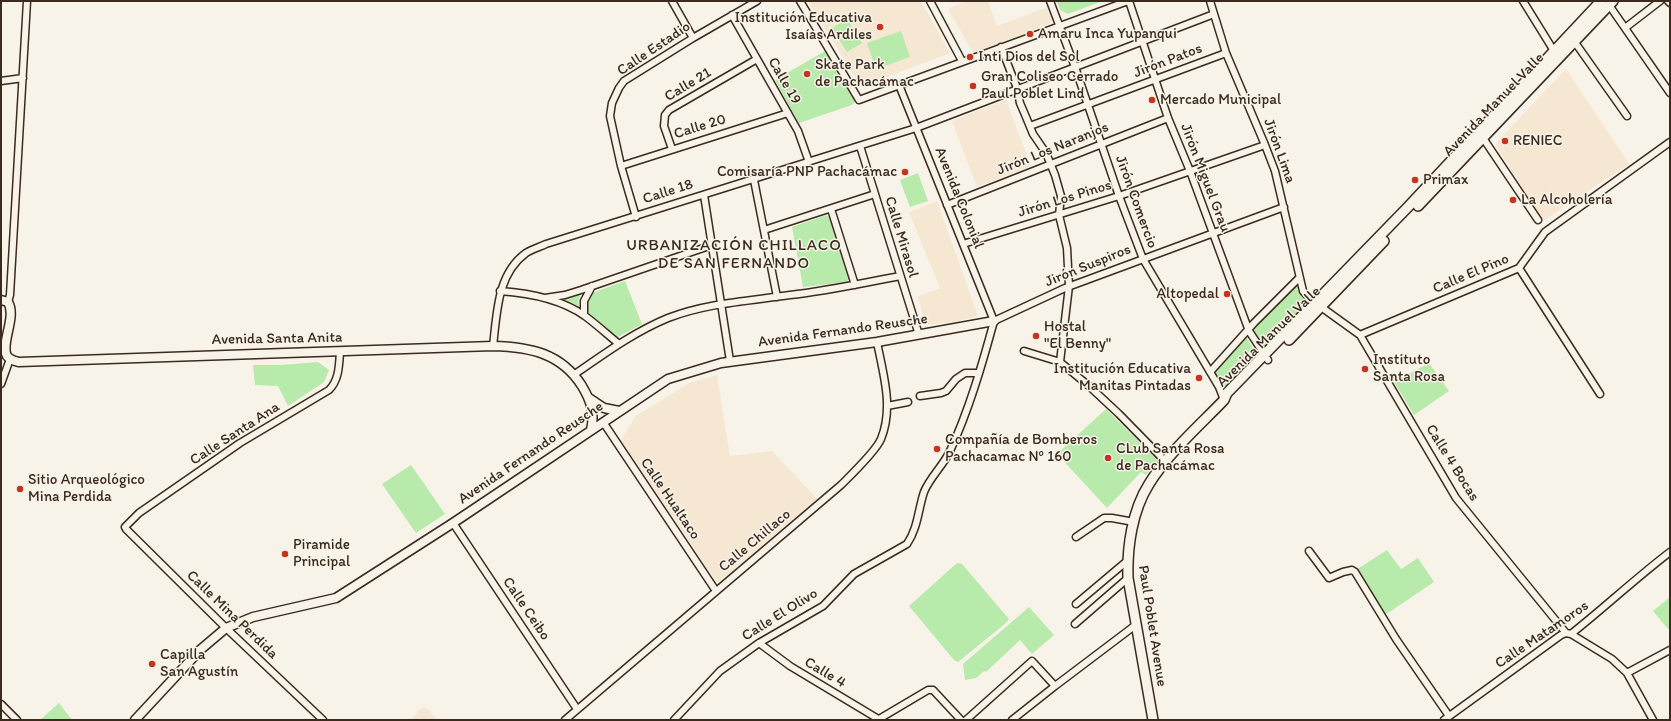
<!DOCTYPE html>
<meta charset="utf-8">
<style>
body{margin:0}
#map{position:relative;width:1671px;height:721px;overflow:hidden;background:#f7f3e8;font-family:Itim,sans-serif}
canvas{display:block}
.frame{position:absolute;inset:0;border:2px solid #3b2a1e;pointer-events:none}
</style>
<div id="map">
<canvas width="1671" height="721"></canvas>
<div class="frame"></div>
</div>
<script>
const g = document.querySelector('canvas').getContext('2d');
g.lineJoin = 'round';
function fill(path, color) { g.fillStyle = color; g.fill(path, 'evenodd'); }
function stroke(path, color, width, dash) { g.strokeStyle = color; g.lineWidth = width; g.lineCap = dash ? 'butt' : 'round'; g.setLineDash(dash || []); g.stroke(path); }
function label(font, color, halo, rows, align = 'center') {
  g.font = font + ' Itim,sans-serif'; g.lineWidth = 3; g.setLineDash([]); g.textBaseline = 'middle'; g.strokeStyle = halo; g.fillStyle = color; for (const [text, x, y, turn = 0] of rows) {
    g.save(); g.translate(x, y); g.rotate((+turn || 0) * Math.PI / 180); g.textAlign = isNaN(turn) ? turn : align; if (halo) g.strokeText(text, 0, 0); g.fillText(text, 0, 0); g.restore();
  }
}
const built = new Path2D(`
 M808 1H921L950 53 861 87Z
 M961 1H988L997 26 1048 7 1054 22 973 53 948 9 961 3Z
 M1566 69 1629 164 1543 221 1495 144Z
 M1006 100 1031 166 977 187 952 121Z
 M937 201 978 316 954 322 925 325 918 296 940 288 909 212Z
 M717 375 730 456 772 451 817 499 717 583 621 440 636 416 689 383Z
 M424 706 438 720H410Z`);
const green = new Path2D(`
 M1057 1H1103L1068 14 1060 10Z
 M847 19 862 43 847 52 832 28Z
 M901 31 910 57 876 69 867 43Z
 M825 51 854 100V103L852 105 799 123 775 80Z
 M918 173 928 201 910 207 900 180Z
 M826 215 830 218 850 279 847 282 803 287 792 227Z
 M625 281 642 324 618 337C611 332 587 315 586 308 585 302 589 297 592 293Z
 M1296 282 1297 289 1307 305 1267 346H1263L1252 333V328Z
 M581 293 578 302 579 309 561 299Z
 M1245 334 1257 356 1250 366 1246 367 1224 392 1211 371Z
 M318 362 329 370 324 382 288 406 278 386 255 385 253 365H281Z
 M1429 363 1449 391 1414 415 1394 382Z
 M1106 409 1158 461 1146 475 1141 472 1107 508 1057 454Z
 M411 465 445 514 416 533 382 484Z
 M1387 550 1401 569 1418 558 1434 582 1385 615 1356 570Z
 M957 563 962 564 1009 619 1006 623 958 662 954 660 909 606Z
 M1670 597V628L1668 629 1653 611Z
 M1029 607 1054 635 1032 654 1020 640 986 672 984 671 976 678 965 680 963 664Z
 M59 703 72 720H40Z`);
const street = new Path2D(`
 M672 1 693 38
 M800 1 859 100 1128 1
 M930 1 962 61
 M1050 1 1075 67 1119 196 1143 259 1219 387 1224 400
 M1129 1 1168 118 1190 171 1249 331 1268 360
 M1210 1 1226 53 1265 145 1275 171 1303 291 1310 299 1360 335 1456 498 1566 633
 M1523 1 1554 51
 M1668 1 1670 3
 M1609 5 1670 93
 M732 15 798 131 809 162
 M1625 28 1660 1
 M1574 41 1627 116
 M1001 47 1017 88 1020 103 1026 117 1033 134 1046 153 1055 175 1061 196 1059 215 1067 248 1069 286 1060 362
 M1 81 23 78
 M899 85 994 321
 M1030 126 1226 53
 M1481 135 1538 220
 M860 146 919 335
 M672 149 664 126 665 115 669 110 757 59
 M621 166 788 113
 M754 180 777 297
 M704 195 730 361
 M947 205 1168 118
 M831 209 855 285
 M636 217 621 166 610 116 612 103 619 88 624 81 693 38 757 1
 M764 230 875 194
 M963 244 1119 196 1265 145
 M1519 268 1600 394
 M500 291C529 293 561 299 585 316 597 325 608 335 619 344
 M545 298 565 295 581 290 712 245
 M8 302 10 295 27 1
 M584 315V301L592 286
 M994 321 1065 288 1284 207
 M1360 335 1519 268 1545 232 1670 142
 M493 346C497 313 497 274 526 253 532 249 540 247 546 244L916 128 1214 14
 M1024 351 1060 362 1089 386 1119 414 1166 462
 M1210 372 1254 323 1299 278
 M575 374C604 354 634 332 668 318 707 303 748 301 790 295 827 291 863 283 900 276
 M1 384 10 359
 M920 396 941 393 946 391 956 379 965 373H979
 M887 406 908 402
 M603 422 716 591
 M453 523 577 709
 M1076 537 1104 518H1112L1134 522
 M1309 551 1329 578 1343 572 1352 570 1355 572 1396 639 1449 716
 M1076 604 1127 561
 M1075 624 1128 578
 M1571 634C1605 607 1636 578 1670 552
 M759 643 790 666 880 720
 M1627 673 1670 650
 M1 704 17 720
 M879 719 928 690H933L961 720
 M323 720 226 628 126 529 125 527 139 513 240 443 329 390C339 380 339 366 340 352
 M565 720 841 485C851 475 876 451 881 439 894 407 883 374 877 342
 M674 720 720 671 759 643 823 606 854 574 907 544C918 528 918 510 924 492 930 477 943 466 950 451 969 410 982 365 994 321
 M966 720 1032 661 1055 686 1137 624
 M1012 720 1055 686
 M1444 720 1561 635 1566 633 1571 634 1612 659 1627 673 1653 720`);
const secondary = new Path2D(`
 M1 300 8 302C17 317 0 344 7 356 10 360 15 361 19 362L493 346C530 347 561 353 582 386 591 401 595 413 591 430
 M589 398 604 408 619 411
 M135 720 200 650 226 628 253 617 336 598 453 523 668 379 721 363 877 342 994 321`);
const primary = new Path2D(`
 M1418 206 1613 1
 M1289 340 1384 241
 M1153 720 1128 578C1127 547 1132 511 1149 484 1168 453 1199 426 1224 400L1227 393 1407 208 1601 1`);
const markers = [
 [880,27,4,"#c8321e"],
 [1030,34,4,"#c8321e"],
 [970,57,4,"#c8321e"],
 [807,74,4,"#c8321e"],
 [973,86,4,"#c8321e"],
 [1152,100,4,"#c8321e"],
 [1505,141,4,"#c8321e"],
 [905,172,4,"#c8321e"],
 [1415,180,4,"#c8321e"],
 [1513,200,4,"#c8321e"],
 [1227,294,4,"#c8321e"],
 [1036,336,4,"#c8321e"],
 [1365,369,4,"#c8321e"],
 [1199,378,4,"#c8321e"],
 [937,449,4,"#c8321e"],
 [1108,458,4,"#c8321e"],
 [20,489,4,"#c8321e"],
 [285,554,4,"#c8321e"],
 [152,664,4,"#c8321e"]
];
const poiNames = [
 ["Institución Educativa",872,18,"right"],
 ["Isaías Ardiles",872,35,"right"],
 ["Amaru Inca Yupanqui",1038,34],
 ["Inti Dios del Sol",978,57],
 ["Skate Park",815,65],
 ["de Pachacámac",815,82],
 ["Gran Coliseo Cerrado",981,77],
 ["Paul Poblet Lind",981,94],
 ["Mercado Municipal",1160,100],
 ["RENIEC",1513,141],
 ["Comisaría PNP Pachacámac",897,172,"right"],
 ["Primax",1423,180],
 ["La Alcoholería",1521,200],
 ["Altopedal",1219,294,"right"],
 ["Hostal",1044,327],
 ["\"El Benny\"",1044,344],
 ["Instituto",1373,360],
 ["Santa Rosa",1373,377],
 ["Institución Educativa",1191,369,"right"],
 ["Manitas Pintadas",1191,386,"right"],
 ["Compañía de Bomberos",945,440],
 ["Pachacamac Nº 160",945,457],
 ["CLub Santa Rosa",1116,449],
 ["de Pachacámac",1116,466],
 ["Sitio Arqueológico",28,480],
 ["Mina Perdida",28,497],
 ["Piramide",293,545],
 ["Principal",293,562],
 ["Capilla",160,655],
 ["San Agustín",160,672]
];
const streetNames = [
 ["Calle Estadio",654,49,-34],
 ["Jirón Patos",1168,61,-21],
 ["Calle 19",784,81,60],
 ["Calle 21",688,85,-31],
 ["Avenida Manuel Valle",1494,105,-46],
 ["Calle 20",700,127,-17],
 ["Jirón Los Naranjos",1053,149,-22],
 ["Jirón Lima",1279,151,70],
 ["Jirón Miguel Grau",1205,178,69],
 ["Calle 18",668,192,-18],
 ["Avenida Colonial",959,198,68],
 ["Jirón Los Pinos",1065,199,-17],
 ["Jirón Comercio",1136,202,70],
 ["Calle Mirasol",901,237,73],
 ["Jirón Suspiros",1088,266,-22],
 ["Calle El Pino",1471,274,-23],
 ["Avenida Fernando Reusche",843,331,-8],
 ["Avenida Manuel Valle",1269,337,-44],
 ["Avenida Santa Anita",277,339,-1],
 ["Calle Santa Ana",235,434,-33],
 ["Avenida Fernando Reusche",531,453,-34],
 ["Calle 4 Bocas",1452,463,58],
 ["Calle Hualtaco",670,499,56],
 ["Calle Chillaco",755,541,-40],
 ["Calle Ceibo",526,609,56],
 ["Calle Mina Perdida",232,615,44],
 ["Calle El Olivo",780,615,-32],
 ["Paul Poblet Avenue",1152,626,81],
 ["Calle Matamoros",1542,635,-34],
 ["Calle 4",825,673,31]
];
const neighbourhoodNames = [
 ["URBANIZACIÓN CHILLACO",734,246],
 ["DE SAN FERNANDO",734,264]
];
fill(built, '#f6e7d3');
fill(green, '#b8eaab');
stroke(street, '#3b2a1e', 9);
stroke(secondary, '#3b2a1e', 11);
stroke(primary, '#3b2a1e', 12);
stroke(street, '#f7f3e8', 6);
stroke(secondary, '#f7f3e8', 8);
stroke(primary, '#f7f3e8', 9);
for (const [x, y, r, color] of markers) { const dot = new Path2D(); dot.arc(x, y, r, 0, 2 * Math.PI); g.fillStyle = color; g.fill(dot); stroke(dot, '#f7f3e8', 1.5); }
label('15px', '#3b2a1e', '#f7f3e8', poiNames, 'left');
label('15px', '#3b2a1e', '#f7f3e8', streetNames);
g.letterSpacing = '1px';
label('16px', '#3b2a1e', '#f7f3e8', neighbourhoodNames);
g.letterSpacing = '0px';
</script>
